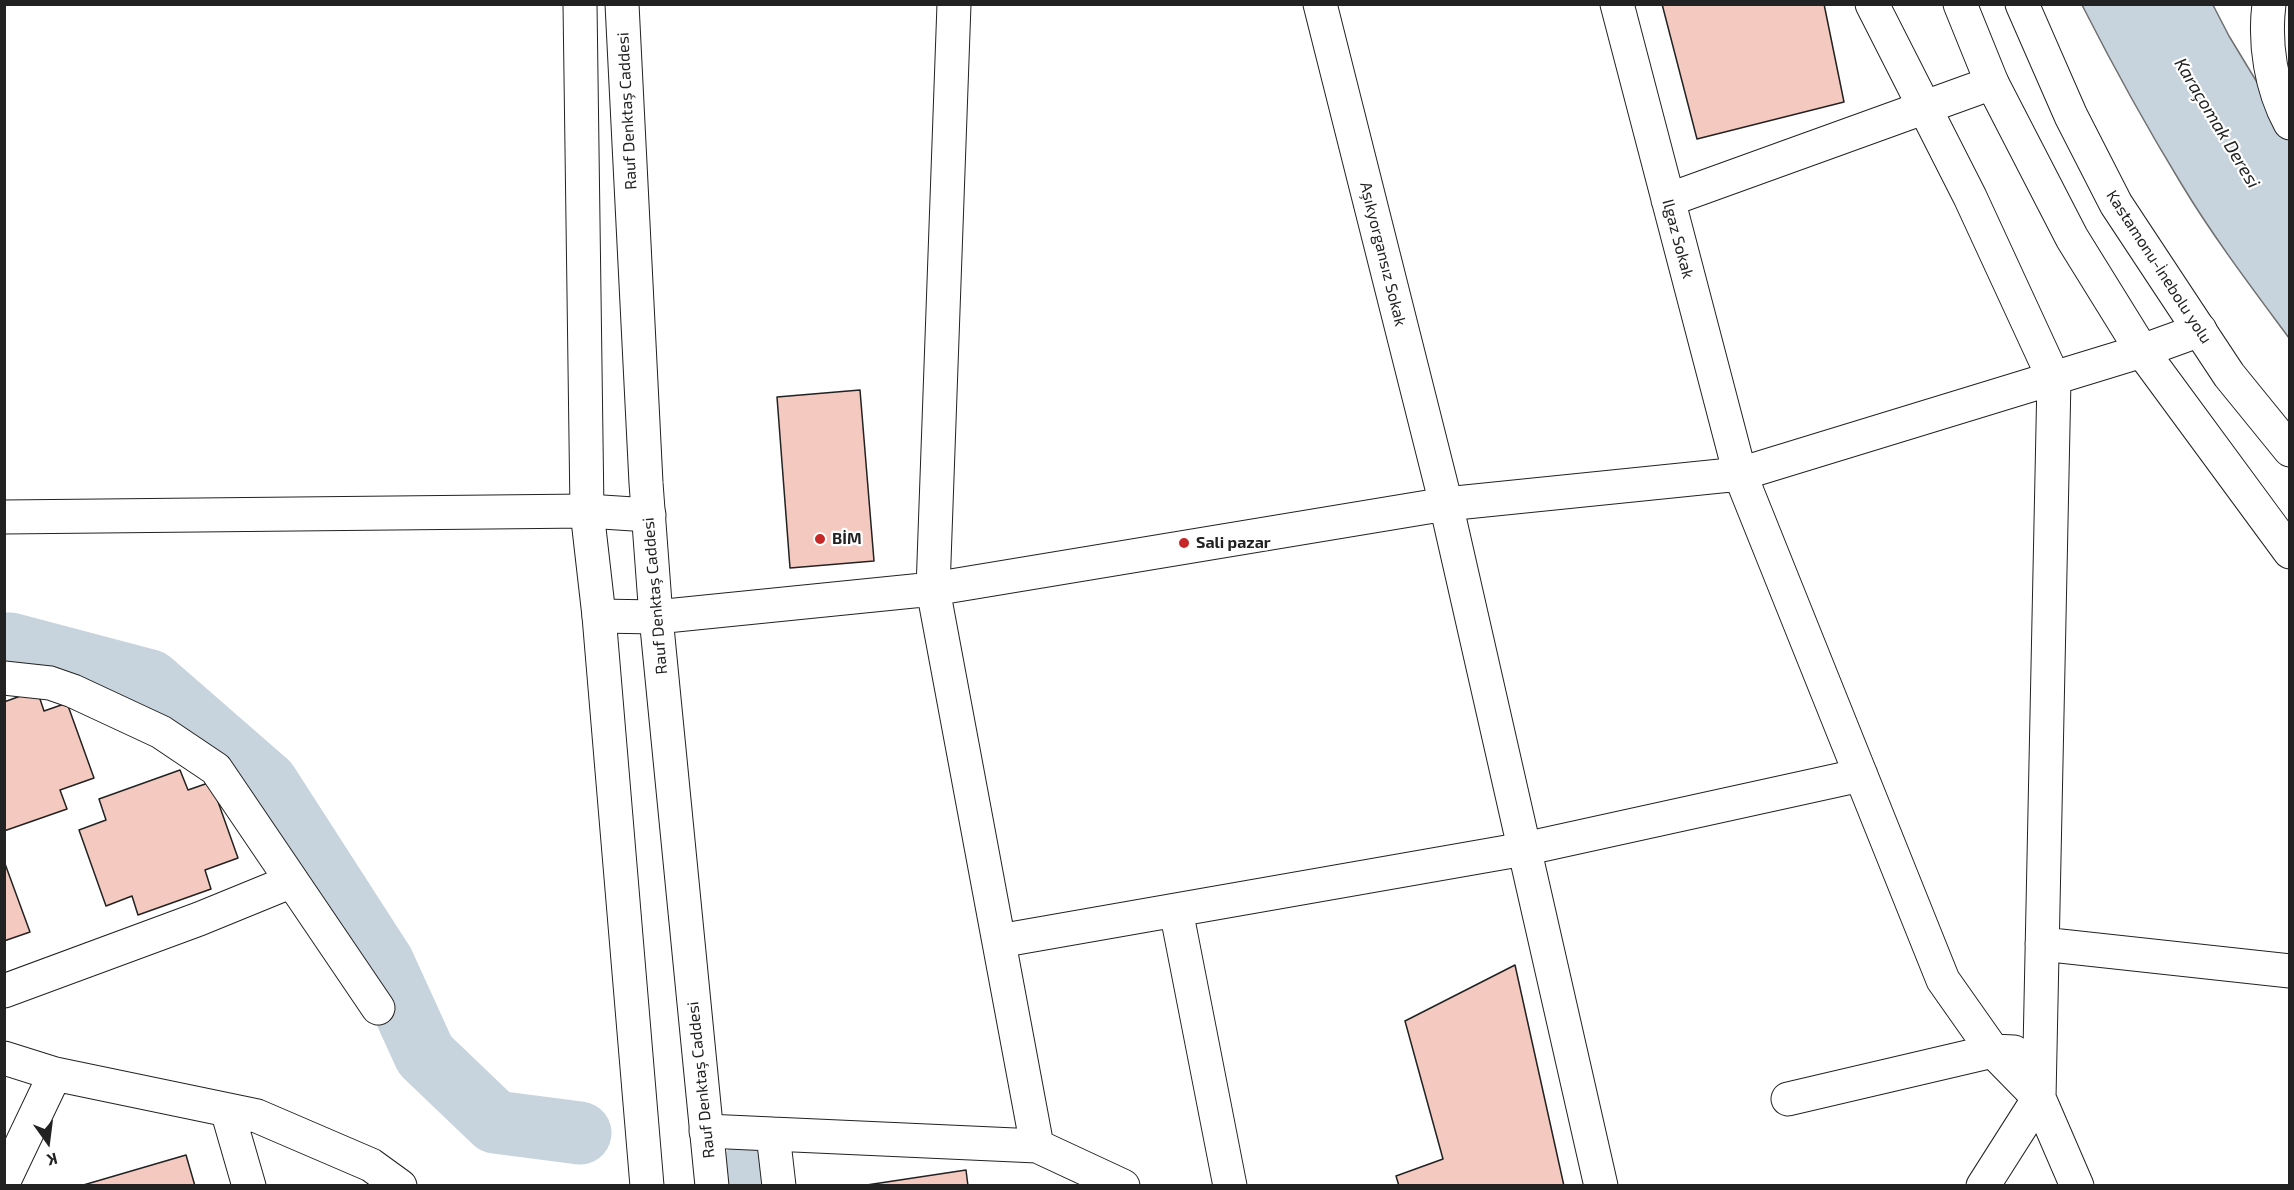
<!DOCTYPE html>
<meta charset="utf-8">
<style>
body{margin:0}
#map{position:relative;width:2294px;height:1190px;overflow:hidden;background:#fff;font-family:"Exo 2",sans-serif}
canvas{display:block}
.frame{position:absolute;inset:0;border:6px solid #222;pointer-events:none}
.north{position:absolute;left:18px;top:1112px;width:60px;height:60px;-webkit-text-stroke:4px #fff;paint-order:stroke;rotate:166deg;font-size:16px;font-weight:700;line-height:24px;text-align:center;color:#222}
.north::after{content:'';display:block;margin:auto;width:21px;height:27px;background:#222;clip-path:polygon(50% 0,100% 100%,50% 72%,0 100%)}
</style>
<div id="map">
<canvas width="2294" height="1190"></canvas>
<div class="frame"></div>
<div class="north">K</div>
</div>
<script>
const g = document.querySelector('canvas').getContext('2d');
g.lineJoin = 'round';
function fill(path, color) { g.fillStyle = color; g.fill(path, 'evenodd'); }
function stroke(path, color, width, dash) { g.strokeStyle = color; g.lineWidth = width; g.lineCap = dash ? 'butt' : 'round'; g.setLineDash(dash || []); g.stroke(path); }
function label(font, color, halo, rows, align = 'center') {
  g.font = font + ' "Exo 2",sans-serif'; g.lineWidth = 4.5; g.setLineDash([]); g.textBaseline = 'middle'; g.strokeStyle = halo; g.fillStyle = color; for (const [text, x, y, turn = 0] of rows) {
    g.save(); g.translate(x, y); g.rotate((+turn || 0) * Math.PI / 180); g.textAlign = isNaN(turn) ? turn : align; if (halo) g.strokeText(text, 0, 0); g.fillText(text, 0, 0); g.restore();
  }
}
const water = new Path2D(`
 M2082 5H2213L2229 36 2289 135V338C2252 288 2214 238 2182 185 2146 126 2113 66 2082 5Z`);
const river = new Path2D(`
 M4 644H10L150 681 267 783 383 963 425 1055 495 1122 580 1133
 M752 1170 754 1186`);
const building = new Path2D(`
 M1662 4H1824L1844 102 1697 139Z
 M860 390 874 561 790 568 777 397Z
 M37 690 44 711 67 703 94 778 60 790 67 809 4 831V702Z
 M180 770 188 790 211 782 238 858 205 870 211 889 138 915 132 896 106 906 79 830 106 820 99 799Z
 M4 861 30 932 4 941Z
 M1515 965 1564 1186H1399L1396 1176 1443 1159 1405 1021Z
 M186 1155 195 1186H80Z
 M966 1170 968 1186H860Z`);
const minor = new Path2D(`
 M954 4 933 589 1037 1146
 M1320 4 1446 504 1601 1186
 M1617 4 1740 474 1943 980 1993 1051 2039 1098 2077 1186
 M1872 4 1970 197 2054 379 2039 1098 1983 1186
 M2269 4C2264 44 2271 88 2290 123
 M1668 200 1992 83
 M4 517 587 511 649 515
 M599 616 656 617 933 589 1446 504 1740 474 2142 351 2200 330
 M4 678 50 683 73 691 161 732 216 769 378 1008
 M1176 910 1230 1186
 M999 941 1524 849 1861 775
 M2042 944 2290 971
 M4 991 199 919 292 881
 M4 1058 55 1074 257 1116 371 1165 400 1186
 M1788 1099 1993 1051 2014 1052
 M227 1110 249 1186
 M706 1131 1037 1146 1123 1186
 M773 1134 779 1186
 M4 1181 55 1074`);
const major = new Path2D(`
 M580 4 587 511 599 616 647 1186
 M622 4 646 483 656 617 712 1186
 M1960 4 1992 83 2072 238 2142 351 2290 552
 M2022 4 2071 116 2116 204 2229 375 2290 450`);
const markers = [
 [820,539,6,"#c62828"],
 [1184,543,6,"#c62828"]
];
const streetNames = [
 ["Rauf Denktaş Caddesi",627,111,-93],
 ["Ilgaz Sokak",1678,239,75],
 ["Aşıkyorgansız Sokak",1383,254,76],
 ["Kastamonu-İnebolu yolu",2159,267,57],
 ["Rauf Denktaş Caddesi",655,596,-95],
 ["Rauf Denktaş Caddesi",701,1080,-96]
];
const poiNames = [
 ["BİM",832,539],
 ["Sali pazar",1196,543]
];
const waterNames = [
 ["Karaçomak Deresi",2217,123,59]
];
fill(water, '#c7d3dd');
stroke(water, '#6f6f6f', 1.5);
stroke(river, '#c7d3dd', 63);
fill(building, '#f3c9c0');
stroke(building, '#222', 1.5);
stroke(minor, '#222', 35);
stroke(major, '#222', 35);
stroke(minor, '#fff', 33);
stroke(major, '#fff', 33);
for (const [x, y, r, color] of markers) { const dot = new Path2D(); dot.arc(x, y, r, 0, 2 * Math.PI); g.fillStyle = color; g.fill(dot); stroke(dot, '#fff', 2); }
label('16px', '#222', '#fff', streetNames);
label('bold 16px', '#222', '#fff', poiNames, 'left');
label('italic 18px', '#222', '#fff', waterNames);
</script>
